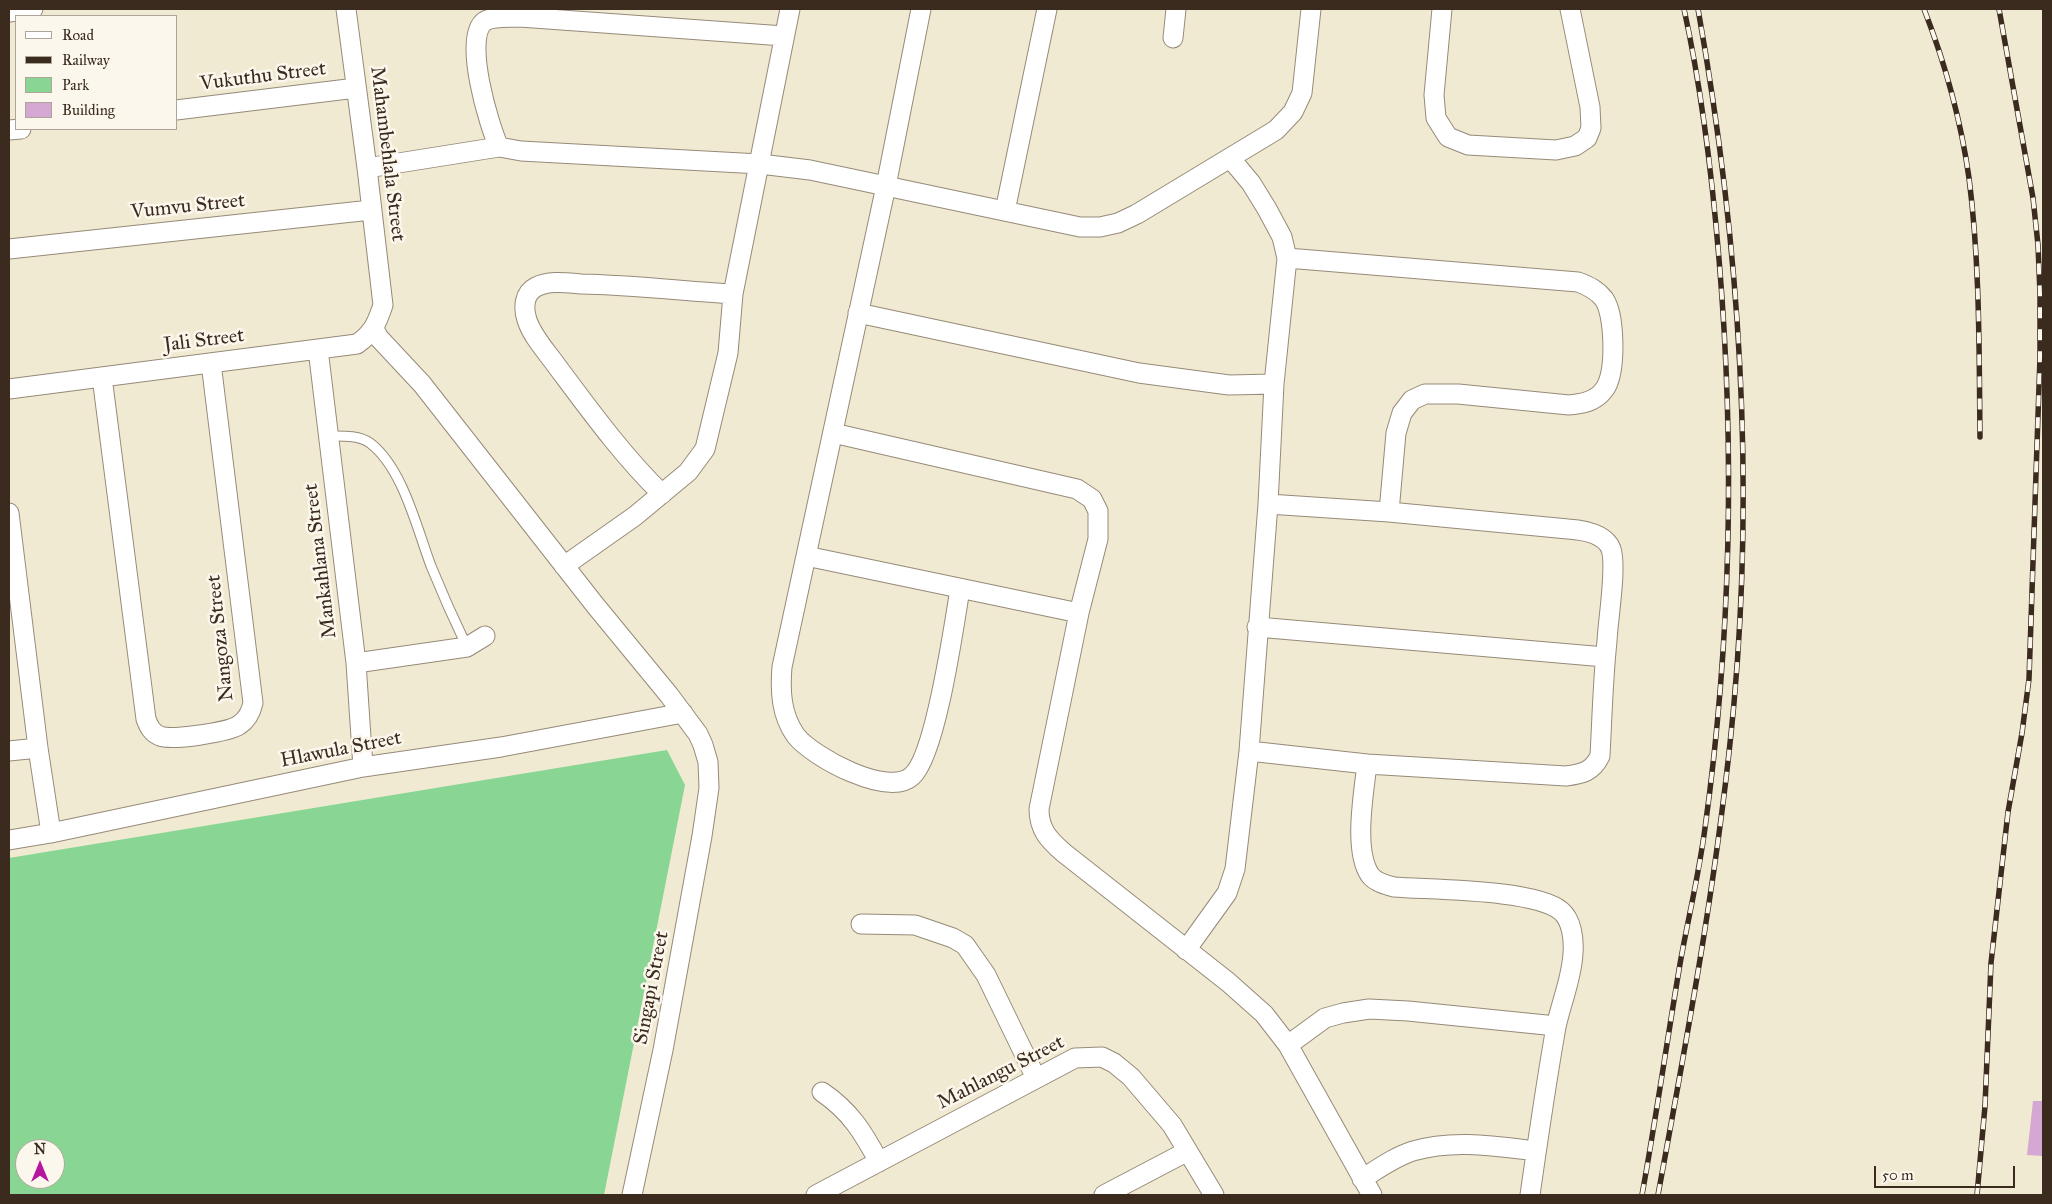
<!DOCTYPE html>
<style>
body{margin:0}
#map{position:relative;width:2052px;height:1204px;overflow:hidden;background:#f1ead2;font-family:"IM FELL Great Primer",serif}
canvas{display:block}
.frame{position:absolute;inset:0;border:10px solid #3b2a1e;pointer-events:none}
.legend{position:absolute;left:15px;top:15px;width:162px;height:115px;box-sizing:border-box;background:#fbf7ec;border:1px solid #aea59a;margin:0;padding:6px 9px;list-style:none;font-size:15px;color:#3b2a1e}
.legend li{display:flex;align-items:center;gap:10px;height:25px}
.legend b{width:25px;border:1px solid #aea59a}
.north{position:absolute;left:15px;top:1139px;width:50px;height:50px;box-sizing:border-box;background:#fbf7ec;border:1px solid #aea59a;border-radius:50%;rotate:0deg;font-size:14px;font-weight:700;line-height:20px;text-align:center;color:#3b2a1e}
.north::after{content:'';display:block;margin:auto;width:18px;height:22px;background:#b5179e;clip-path:polygon(50% 0,100% 100%,50% 72%,0 100%)}
.scale{position:absolute;left:1874px;top:1166px;width:141px;height:22px;box-sizing:border-box;border:2px solid #3b2a1e;border-top:0;padding-left:6px;font-size:15px;line-height:18px;white-space:nowrap;color:#3b2a1e;-webkit-text-stroke:4px #fbf7ec;paint-order:stroke}
</style>
<div id="map">
<canvas width="2052" height="1204"></canvas>
<div class="frame"></div>
<ul class="legend">
<li><b style="height:6px;background:#fff"></b>Road</li>
<li><b style="height:6px;background:#3b2a1e"></b>Railway</li>
<li><b style="height:14px;background:#89d694"></b>Park</li>
<li><b style="height:14px;background:#d4a8d3"></b>Building</li>
</ul>
<div class="north">N</div>
<div class="scale">50 m</div>
</div>
<script>
const g = document.querySelector('canvas').getContext('2d');
g.lineJoin = 'round';
function fill(path, color) { g.fillStyle = color; g.fill(path, 'evenodd'); }
function stroke(path, color, width, dash) { g.strokeStyle = color; g.lineWidth = width; g.lineCap = dash ? 'butt' : 'round'; g.setLineDash(dash || []); g.stroke(path); }
function label(font, color, halo, rows, align = 'center') {
  g.font = font + ' "IM FELL Great Primer",serif'; g.lineWidth = 5; g.setLineDash([]); g.textBaseline = 'middle'; g.strokeStyle = halo; g.fillStyle = color; for (const [text, x, y, turn = 0] of rows) {
    g.save(); g.translate(x, y); g.rotate((+turn || 0) * Math.PI / 180); g.textAlign = isNaN(turn) ? turn : align; if (halo) g.strokeText(text, 0, 0); g.fillText(text, 0, 0); g.restore();
  }
}
const green = new Path2D(`
 M667 750 685 785 604 1195H9V858ZM25 1149H55V1179H25Z`);
const building = new Path2D(`
 M2033 1101H2043V1156L2027 1155Z`);
const service = new Path2D(`
 M329 436C342 436 359 435 370 443 403 468 417 529 431 566 442 593 454 620 467 647`);
const minor = new Path2D(`
 M921 9 886 186 782 667C780 691 781 715 796 736 813 757 888 798 912 776 936 755 954 625 960 589
 M1442 9 1434 95 1436 118 1448 137 1468 145 1556 150 1575 146 1587 138 1591 128 1590 107 1570 9
 M9 12 33 9
 M784 36 520 17C510 18 494 16 485 21 462 36 489 126 499 147L521 151 760 164 810 170 1080 227H1100L1118 223 1137 214 1276 130 1293 112 1302 93 1311 9
 M1173 38 1176 9
 M176 110 356 88
 M9 130 21 129
 M367 168 499 147
 M1005 211 1047 9
 M9 249 371 210
 M1287 258 1578 282C1589 286 1597 290 1604 299 1615 315 1616 369 1606 387 1604 390 1599 396 1595 398 1588 403 1578 404 1569 405L1458 394H1425L1412 400 1402 413 1396 433 1389 512
 M858 313 1139 373 1229 385 1274 384
 M374 329 379 338 422 384 595 605 669 695 698 734 703 745 708 762 709 788 702 836 663 1050 632 1195
 M318 349 356 663 363 767
 M102 377 146 719C149 727 152 733 160 736 172 741 229 732 239 725 247 720 251 712 253 703L211 363
 M9 389 357 344C373 333 377 323 383 305L367 168 346 9
 M833 433 1077 489 1092 499 1098 511V539L1079 613 1039 809C1039 830 1049 840 1064 853L1228 982 1264 1014 1288 1045 1372 1195
 M662 494C622 455 589 409 556 365 546 351 532 336 527 320 523 308 524 293 536 287 549 280 568 283 581 284 632 285 683 291 733 294
 M9 513 38 748 51 833
 M806 556 1079 613
 M564 566 635 516 688 472 705 449 728 353 733 294 790 9
 M1257 627 1605 657
 M356 663 467 647 485 636
 M9 751 38 748
 M1249 751 1367 764 1566 776C1582 774 1592 772 1600 756 1602 718 1603 679 1607 641 1608 619 1617 567 1611 549 1605 533 1582 530 1568 529L1389 512 1268 504
 M1367 764C1364 792 1353 850 1370 875 1375 882 1386 885 1394 887 1431 890 1535 889 1561 911 1572 920 1574 940 1573 953 1572 978 1561 1003 1556 1027 1546 1083 1538 1139 1530 1195
 M9 840 51 833 363 767 501 747 683 713
 M861 924 915 925 953 938 965 945 986 975 1036 1078
 M1186 950 1227 893 1235 869 1249 751 1268 504 1274 384 1287 258 1282 237 1267 209 1251 183 1231 159
 M1288 1045 1325 1018 1343 1013 1369 1009 1408 1011 1556 1026
 M822 1092C850 1111 863 1132 879 1162
 M1362 1179C1378 1169 1394 1157 1413 1151 1453 1139 1495 1146 1536 1151
 M816 1195 1075 1058 1102 1057 1114 1063 1131 1077 1172 1125 1214 1195
 M1104 1195 1186 1152`);
const rail = new Path2D(`
 M1924 9C1945 63 1961 121 1969 178 1980 264 1979 351 1980 437
 M1642 1195C1656 1118 1667 1041 1680 964 1688 919 1699 874 1705 828 1731 640 1735 448 1719 259 1712 175 1702 91 1684 9
 M1658 1195C1688 1032 1719 868 1734 703 1755 470 1739 238 1698 9
 M1977 1195 1985 1106 1991 963 2008 812 2022 733 2029 679 2040 357V294L2038 245 2033 198 1999 9`);
const streetNames = [
 ["Vukuthu Street",263,77,-7],
 ["Mahambehlala Street",387,154,83],
 ["Vumvu Street",188,207,-6],
 ["Jali Street",204,341,-7],
 ["Mankahlana Street",321,561,-97],
 ["Nangoza Street",221,638,-96],
 ["Hlawula Street",341,750,-11],
 ["Singapi Street",652,988,-79],
 ["Mahlangu Street",1001,1073,-27]
];
fill(green, '#89d694');
fill(building, '#d4a8d3');
stroke(service, '#968a78', 11);
stroke(minor, '#968a78', 21);
stroke(service, '#fff', 9);
stroke(minor, '#fff', 19);
stroke(rail, '#3b2a1e', 5.5);
stroke(rail, '#fbf7ec', 4, [11]);
label('20px', '#3b2a1e', '#fbf7ec', streetNames);
</script>
